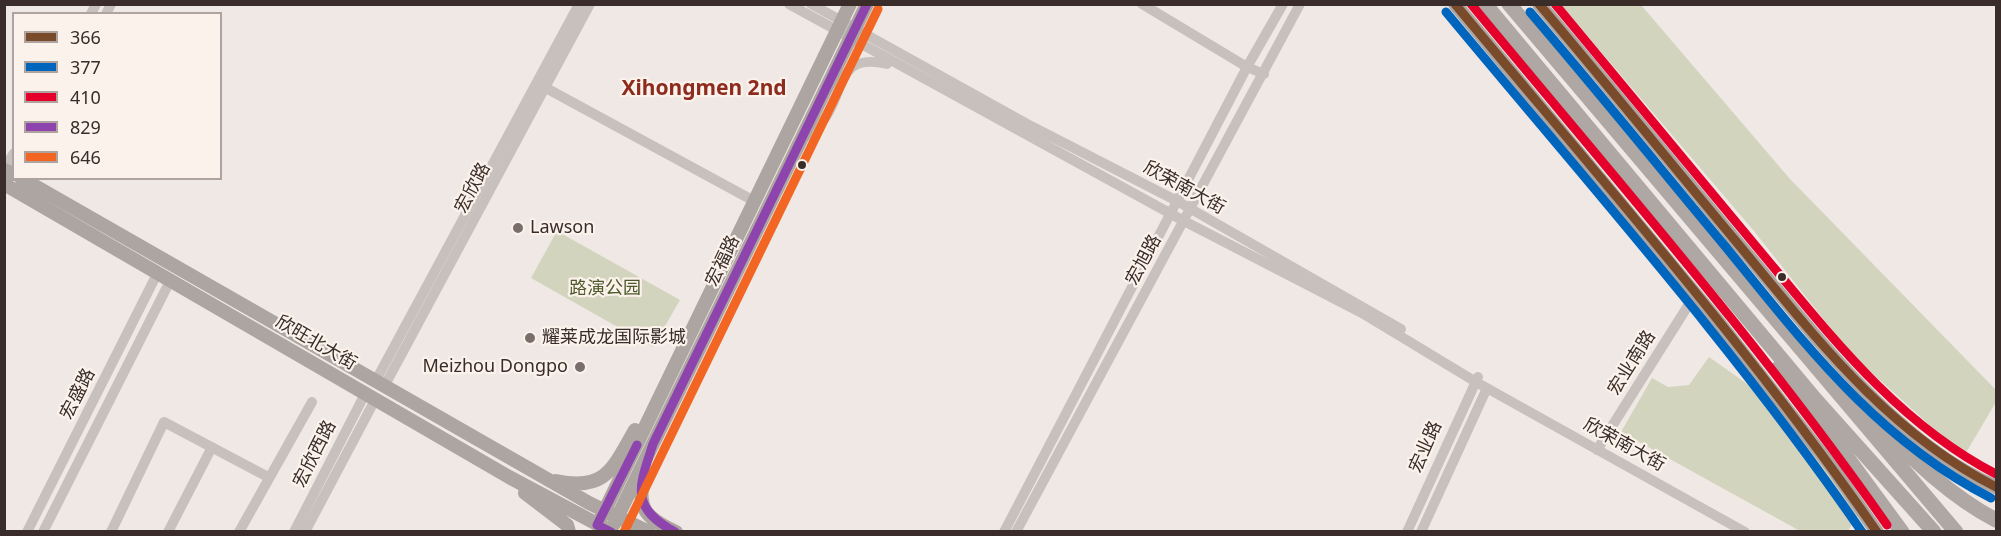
<!DOCTYPE html>
<meta charset="utf-8">
<style>
body{margin:0}
#map{position:relative;width:2001px;height:536px;overflow:hidden;background:#efe8e4;font-family:"Noto Sans",sans-serif}
canvas{display:block}
.frame{position:absolute;inset:0;border:6px solid #3a2d29;pointer-events:none}
.legend{position:absolute;left:12px;top:12px;width:210px;height:168px;box-sizing:border-box;background:#fbf2ec;border:2px solid #aea39e;margin:0;padding:8px 10px;list-style:none;font-size:18px;color:#3a2d29}
.legend li{display:flex;align-items:center;gap:12px;height:30px}
.legend b{width:30px;border:2px solid #aea39e}
</style>
<div id="map">
<canvas width="2001" height="536"></canvas>
<div class="frame"></div>
<ul class="legend">
<li><b style="height:8px;background:#7a4b2a"></b>366</li>
<li><b style="height:8px;background:#0065bd"></b>377</li>
<li><b style="height:8px;background:#e4002b"></b>410</li>
<li><b style="height:8px;background:#8e44ad"></b>829</li>
<li><b style="height:8px;background:#f26522"></b>646</li>
</ul>
</div>
<script>
const g = document.querySelector('canvas').getContext('2d');
g.lineJoin = 'round';
function fill(path, color) { g.fillStyle = color; g.fill(path, 'evenodd'); }
function stroke(path, color, width, dash) { g.strokeStyle = color; g.lineWidth = width; g.lineCap = dash ? 'butt' : 'round'; g.setLineDash(dash || []); g.stroke(path); }
function label(font, color, halo, rows, align = 'center') {
  g.font = font + ' "Noto Sans","Noto Sans SC",sans-serif'; g.lineWidth = 4.5; g.setLineDash([]); g.textBaseline = 'middle'; g.strokeStyle = halo; g.fillStyle = color; for (const [text, x, y, turn = 0] of rows) {
    g.save(); g.translate(x, y); g.rotate((+turn || 0) * Math.PI / 180); g.textAlign = isNaN(turn) ? turn : align; if (halo) g.strokeText(text, 0, 0); g.fillText(text, 0, 0); g.restore();
  }
}
const green = new Path2D(`
 M1561 5H1641L1790 179 1996 390V402L1964 456 1851 354 1754 231Z
 M557 231 680 300 653 347 531 278Z
 M1709 357 1760 393 1812 450 1858 515 1848 531H1800L1621 432 1652 378 1668 387 1689 385Z`);
const minor = new Path2D(`
 M789 4 1184 221 1362 313 1476 382 1745 532
 M811 4 1031 126 1177 201 1401 329
 M1142 4 1247 67 1264 74
 M91 14 96 4
 M106 14 111 4
 M546 88 754 201
 M805 137C811 132 818 127 823 121 846 92 835 52 887 64
 M4 169 14 153
 M375 382 579 4
 M384 387 590 4
 M1597 450 1696 293
 M27 532 158 272
 M43 532 171 279
 M111 532 164 422 268 477
 M168 532 212 447
 M239 532 312 402
 M294 532 366 392
 M305 532 376 398
 M1004 532 1247 67 1283 4
 M1016 532 1300 4
 M1407 532 1478 377
 M1421 532 1487 388`);
const major = new Path2D(`
 M1455 4 1720 324 1834 470 1877 532
 M1539 4C1607 84 1673 165 1740 246 1811 330 1894 444 1996 487
 M4 170 14 174
 M21 178 589 503 649 532
 M4 184 509 477 612 532
 M644 475C636 509 646 518 676 532
 M556 481C606 492 613 468 635 430
 M525 493 567 525 569 532
 M601 518 850 4
 M614 524 867 4`);
const highway = new Path2D(`
 M1485 4 1815 399 1934 532
 M1509 4 1956 532
 M1777 369 1827 430 1902 532
 M1861 408C1902 448 1944 493 1996 520`);
const bus1 = new Path2D(`
 M1455 4C1599 177 1749 347 1877 532
 M1539 4C1605 82 1669 161 1734 239 1813 334 1884 430 1996 487`);
const bus2 = new Path2D(`
 M1446 12C1587 182 1736 349 1862 532
 M1530 12C1596 89 1660 168 1725 246 1805 344 1876 439 1991 498`);
const bus3 = new Path2D(`
 M1471 4C1612 175 1760 343 1887 525
 M1555 4C1622 84 1688 165 1755 245 1827 331 1895 422 1996 474`);
const bus4 = new Path2D(`
 M611 532 597 525 637 445
 M675 532C629 507 639 487 653 444L867 4`);
const bus5 = new Path2D(`
 M624 532 878 9`);
const markers = [
 [802,165,5,"#3a2d29"],
 [518,228,6,"#796e6a"],
 [1782,277,5,"#3a2d29"],
 [530,338,6,"#796e6a"],
 [580,367,6,"#796e6a"]
];
const streetNames = [
 ["宏欣路",473,188,-62],
 ["欣荣南大街",1184,188,29],
 ["宏旭路",1144,260,-62],
 ["宏福路",723,261,-64],
 ["欣旺北大街",316,343,30],
 ["宏业南路",1632,363,-58],
 ["宏盛路",78,394,-63],
 ["欣荣南大街",1624,445,29],
 ["宏业路",1426,447,-66],
 ["宏欣西路",315,454,-63]
];
const poiNames = [
 ["Lawson",530,228],
 ["耀莱成龙国际影城",542,338],
 ["Meizhou Dongpo",568,367,"right"]
];
const parkNames = [
 ["路演公园",605,289]
];
const quarterNames = [
 ["Xihongmen 2nd",704,89]
];
fill(green, '#d3d4bd');
stroke(minor, '#c8c0bc', 10);
stroke(major, '#ada5a1', 14);
stroke(highway, '#aea7a3', 15);
stroke(bus1, '#7a4b2a', 9);
stroke(bus2, '#0065bd', 9);
stroke(bus3, '#e4002b', 9);
stroke(bus4, '#8e44ad', 9);
stroke(bus5, '#f26522', 9);
for (const [x, y, r, color] of markers) { const dot = new Path2D(); dot.arc(x, y, r, 0, 2 * Math.PI); g.fillStyle = color; g.fill(dot); stroke(dot, '#fbf2ec', 2); }
label('18px', '#3a2d29', '#fbf2ec', streetNames);
label('18px', '#3a2d29', '#fbf2ec', poiNames, 'left');
label('18px', '#4e5a2c', '#fbf2ec', parkNames);
label('bold 21px', '#8d2c1e', '#fbf2ec', quarterNames);
</script>
